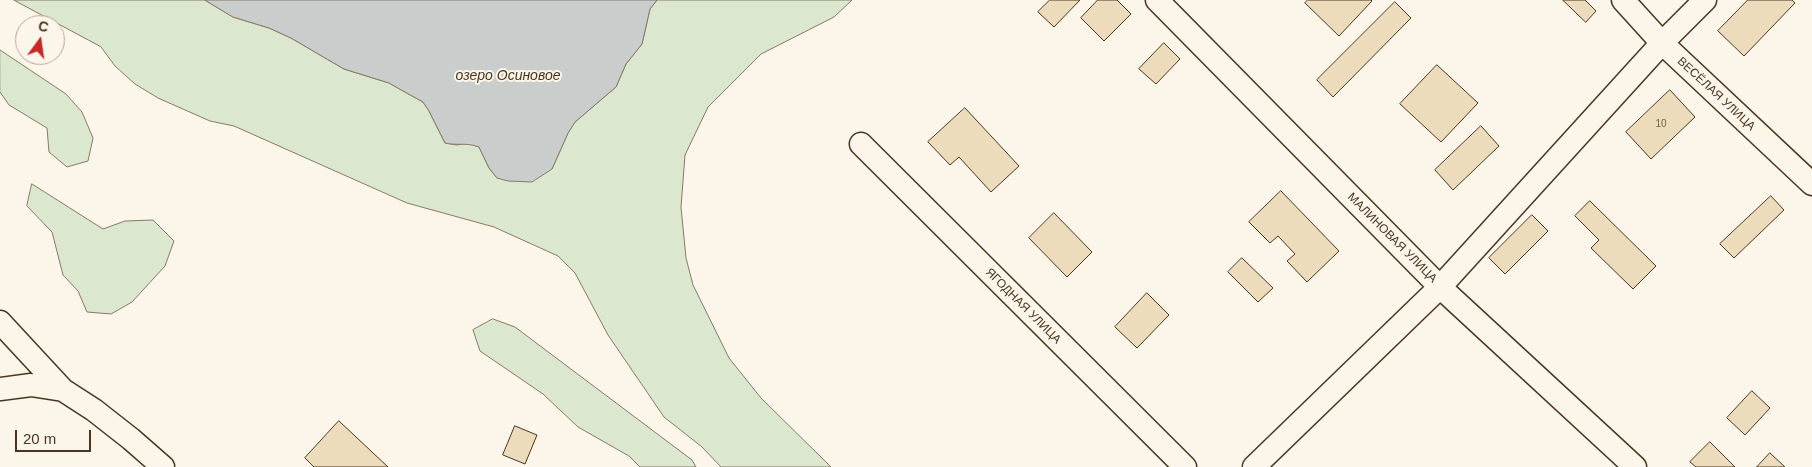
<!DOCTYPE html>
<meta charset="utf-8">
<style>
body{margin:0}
#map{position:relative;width:1812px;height:467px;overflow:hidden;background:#fbf6e9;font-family:Helvetica,sans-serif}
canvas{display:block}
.north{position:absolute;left:15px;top:15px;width:50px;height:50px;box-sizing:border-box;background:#fbf6e9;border:1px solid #b4a999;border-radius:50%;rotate:14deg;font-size:14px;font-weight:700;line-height:20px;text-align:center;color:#4a3520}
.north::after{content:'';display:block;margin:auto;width:18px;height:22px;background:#c62828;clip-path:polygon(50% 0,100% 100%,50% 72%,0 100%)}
.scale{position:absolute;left:15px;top:430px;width:76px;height:22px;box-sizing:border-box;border:2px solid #4a3520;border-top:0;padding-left:6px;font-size:15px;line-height:18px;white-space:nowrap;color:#4a3520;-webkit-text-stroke:4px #fbf6e9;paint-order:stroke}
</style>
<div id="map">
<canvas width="1812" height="467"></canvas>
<div class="north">С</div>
<div class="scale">20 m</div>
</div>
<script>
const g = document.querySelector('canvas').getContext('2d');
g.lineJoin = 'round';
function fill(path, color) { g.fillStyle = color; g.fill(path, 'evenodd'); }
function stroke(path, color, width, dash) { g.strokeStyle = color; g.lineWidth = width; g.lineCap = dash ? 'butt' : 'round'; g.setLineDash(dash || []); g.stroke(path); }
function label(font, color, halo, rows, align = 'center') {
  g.font = font + ' Helvetica,sans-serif'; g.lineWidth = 4; g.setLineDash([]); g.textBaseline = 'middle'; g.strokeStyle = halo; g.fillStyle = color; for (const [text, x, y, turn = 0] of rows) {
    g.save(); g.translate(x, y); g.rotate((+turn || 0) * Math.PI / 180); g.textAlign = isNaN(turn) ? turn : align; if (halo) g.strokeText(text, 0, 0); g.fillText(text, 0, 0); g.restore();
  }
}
const green = new Path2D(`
 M14 0H205L233 17 269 28 291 38 344 69 389 83 412 96 423 102 429 111 445 143 457 145 468 143 479 147 489 168 497 178 552 169 568 133 575 122 616 87 626 64 642 44 650 9 657 0H852L834 17 761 54 708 107 685 155 681 207 686 258 693 285 729 358 761 398 831 467H721L702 447 664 417 608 335 575 273 558 256 494 227 407 203 234 126 210 121 158 98 135 84 115 66 101 47Z
 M0 50 66 94 82 112 93 138 88 161 67 167 49 152 47 128 9 105 0 92Z
 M32 184 103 229 125 221 153 220 174 241 165 266 132 302 111 314 87 312 78 291 63 275 52 232 27 206Z
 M493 319 515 327 692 460 696 467H640L629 456 578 427 543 394 480 351 473 330Z`);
const water = new Path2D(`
 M205 0H657L650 9 642 44 626 64 616 87 575 122 568 133 552 169 532 182 508 181 497 178 489 168 479 147C465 142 459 146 445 143L429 111 423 102 412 96 389 83 344 69 291 38 269 28 233 17Z`);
const building = new Path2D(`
 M1050 0H1080L1054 27 1038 12Z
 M1098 0H1117L1131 14 1104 41 1081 18Z
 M1308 0H1371L1372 1 1339 36 1305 3Z
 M1563 0H1585L1596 11 1586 22Z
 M1748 0H1792L1795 3 1744 56 1718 31Z
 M1395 2 1411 18 1333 97 1317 80Z
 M1164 43 1180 59 1156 84 1139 69Z
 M1437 65 1478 103 1441 142 1400 104Z
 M1670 90 1695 117 1651 159 1626 132Z
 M965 108 1019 166 991 192 959 157 950 165 928 142Z
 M1481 126 1499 146 1453 190 1435 170Z
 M1281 191 1339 251 1307 282 1287 261 1295 254 1278 236 1270 243 1249 222Z
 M1771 196 1784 210 1734 258 1720 244Z
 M1590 201 1656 266 1633 289 1591 248 1599 240 1575 216Z
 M1054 213 1092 252 1067 277 1029 238Z
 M1532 215 1548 231 1505 274 1489 258Z
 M1242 258 1273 288 1258 302 1228 272Z
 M1147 293 1169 315 1137 348 1115 327Z
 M1752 391 1770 408 1745 435 1727 418Z
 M339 421 388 467H314L305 458Z
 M515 426 537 435 525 464 503 455Z
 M1710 442 1735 467H1696L1690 462Z
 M1770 453 1785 467H1757Z`);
const street = new Path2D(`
 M1157 0 1440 287 1635 467
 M1623 0 1662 43 1812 184
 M861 144 1185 467
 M0 322 63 390 94 410 131 439 163 467
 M0 389 31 385 63 390
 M1254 467 1440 287 1662 43 1705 0`);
const numberNames = [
 ["10",1661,124]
];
const streetNames = [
 ["ВЕСЁЛАЯ УЛИЦА",1716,94,43],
 ["МАЛИНОВАЯ УЛИЦА",1392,238,45],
 ["ЯГОДНАЯ УЛИЦА",1023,306,45]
];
const waterNames = [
 ["озеро Осиновое",508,76]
];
fill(green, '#dce7d0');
stroke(green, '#887966', 1);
fill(water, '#c9cecd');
stroke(water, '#887966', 1);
fill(building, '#ecdcbc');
stroke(building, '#4a3520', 1);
stroke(street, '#4a3520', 25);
stroke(street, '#fbf6e9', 22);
label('10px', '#725f47', null, numberNames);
label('12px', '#4a3520', '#fbf6e9', streetNames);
label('italic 14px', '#4a3520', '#fbf6e9', waterNames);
</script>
